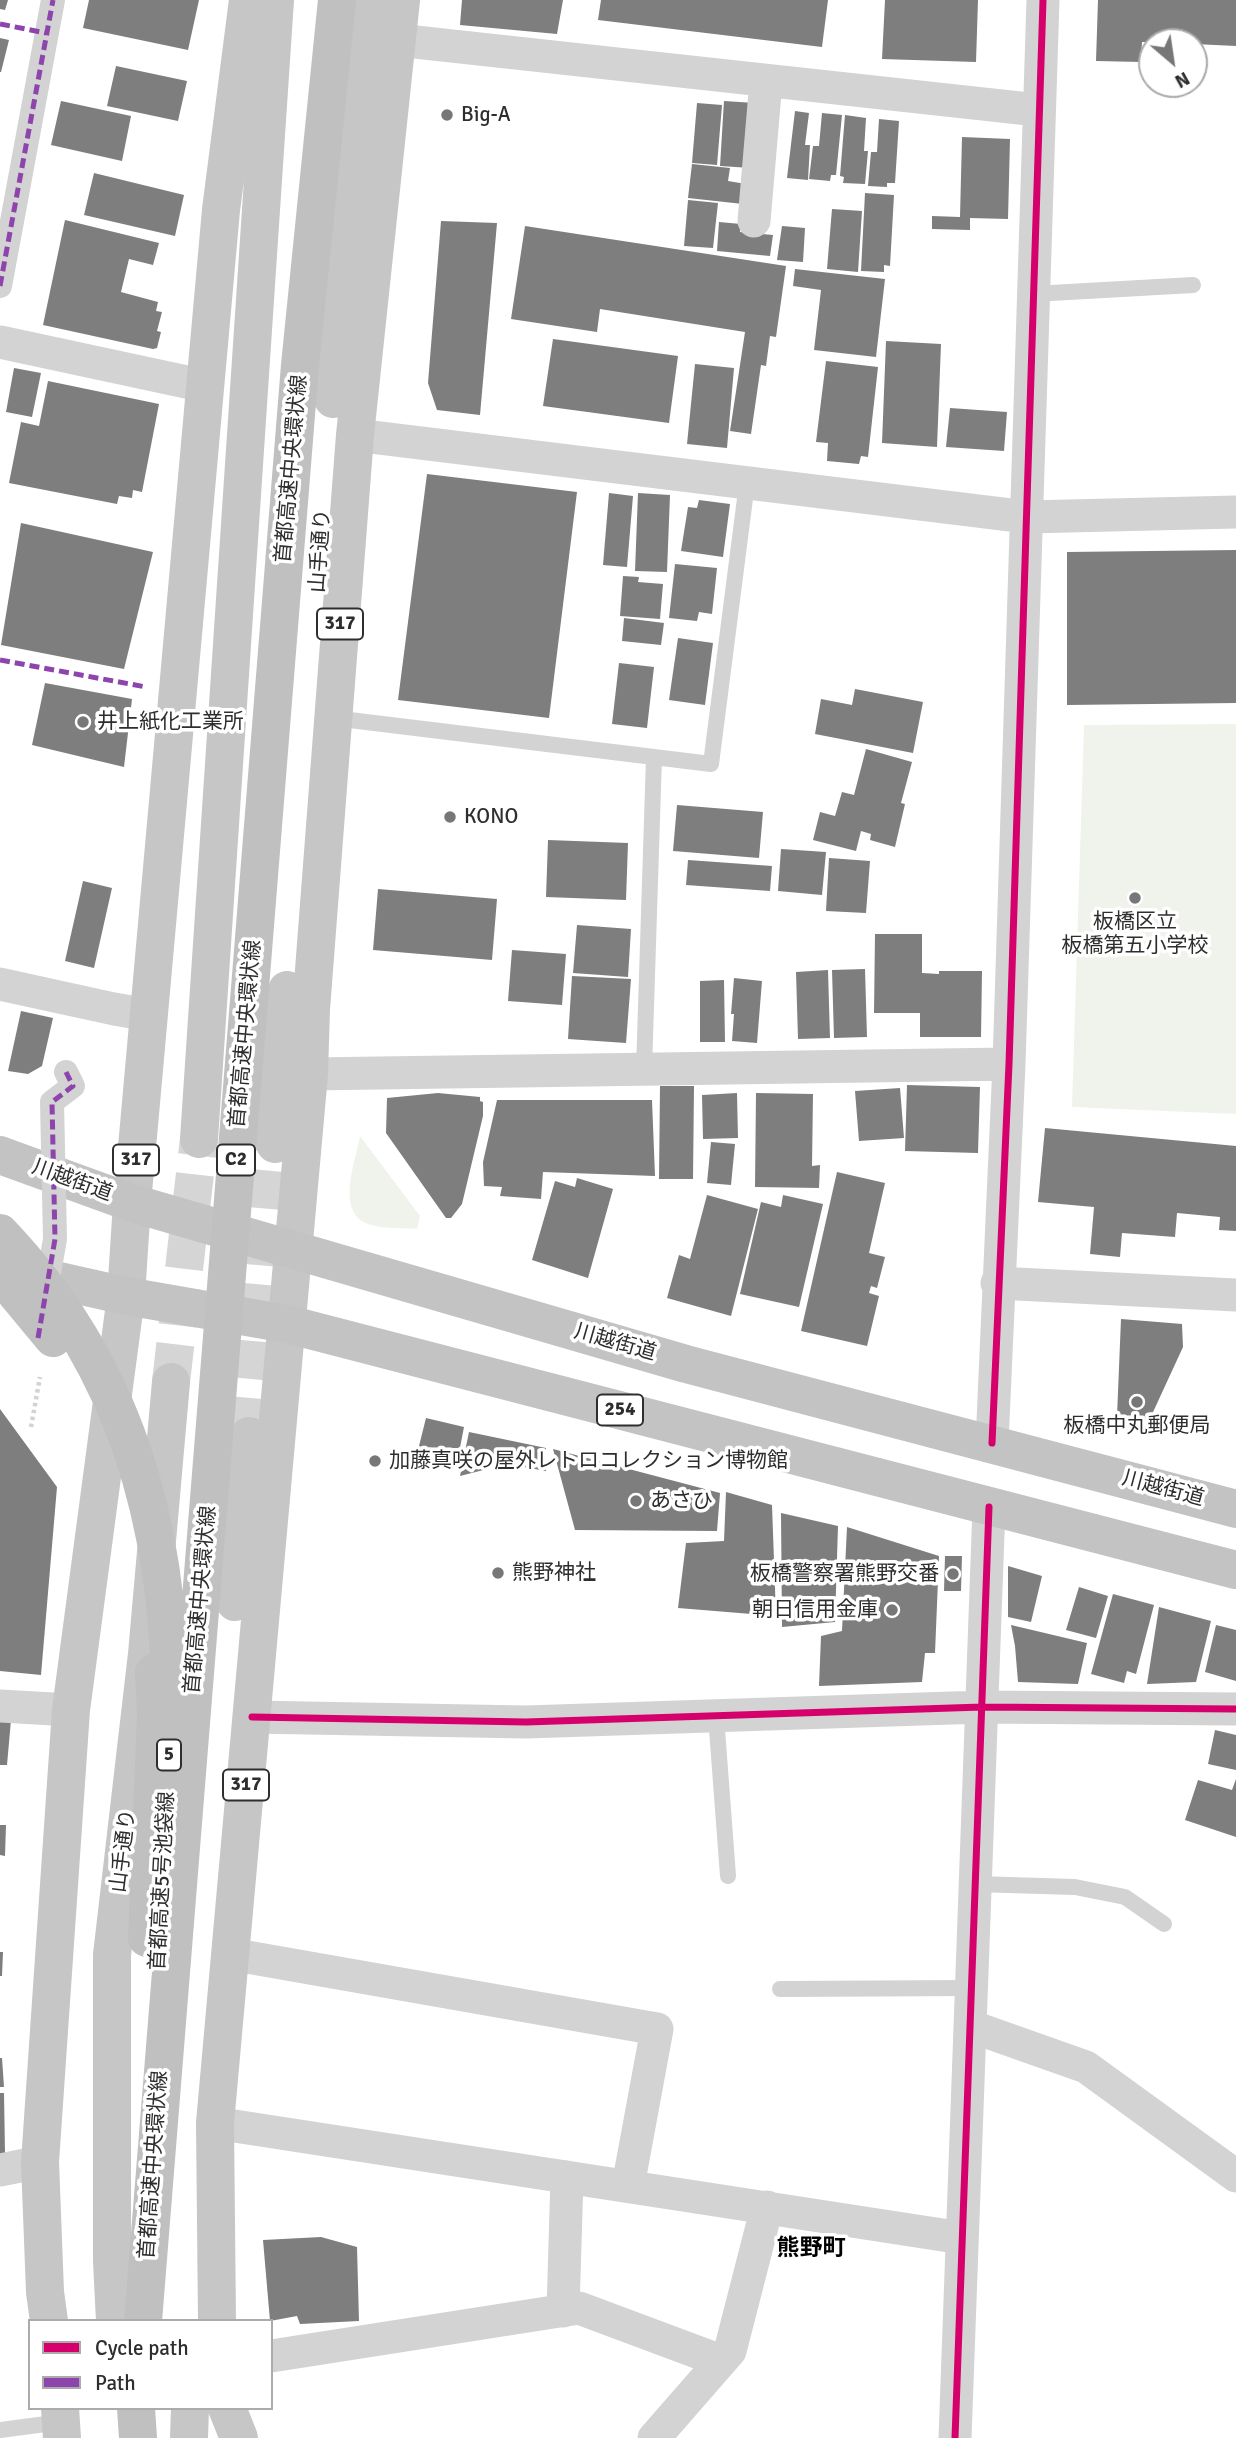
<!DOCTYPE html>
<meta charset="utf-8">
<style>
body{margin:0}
#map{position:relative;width:1236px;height:2438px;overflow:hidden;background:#fff;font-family:Signika,sans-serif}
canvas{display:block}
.legend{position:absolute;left:28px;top:2319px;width:245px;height:91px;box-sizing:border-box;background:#fff;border:2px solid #ababab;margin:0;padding:9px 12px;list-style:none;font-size:21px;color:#2e2e2e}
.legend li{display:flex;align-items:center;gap:14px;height:35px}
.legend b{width:35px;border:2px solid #ababab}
.north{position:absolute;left:1138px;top:28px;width:70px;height:70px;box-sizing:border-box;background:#fff;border:2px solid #ababab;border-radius:50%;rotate:151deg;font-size:19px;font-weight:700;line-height:28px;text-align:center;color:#2e2e2e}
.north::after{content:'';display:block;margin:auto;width:24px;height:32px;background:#777;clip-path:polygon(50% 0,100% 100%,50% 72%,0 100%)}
</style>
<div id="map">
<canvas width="1236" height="2438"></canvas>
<ul class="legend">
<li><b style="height:9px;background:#d6006c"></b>Cycle path</li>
<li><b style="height:9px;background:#8e44ad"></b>Path</li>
</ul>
<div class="north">N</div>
</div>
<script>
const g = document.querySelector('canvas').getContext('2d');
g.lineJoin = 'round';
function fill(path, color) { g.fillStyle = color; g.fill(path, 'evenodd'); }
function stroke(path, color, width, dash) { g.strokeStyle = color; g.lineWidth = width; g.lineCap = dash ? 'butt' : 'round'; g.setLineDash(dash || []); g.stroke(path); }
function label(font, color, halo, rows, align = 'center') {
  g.font = font + ' Signika,"Noto Sans JP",sans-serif'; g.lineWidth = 7; g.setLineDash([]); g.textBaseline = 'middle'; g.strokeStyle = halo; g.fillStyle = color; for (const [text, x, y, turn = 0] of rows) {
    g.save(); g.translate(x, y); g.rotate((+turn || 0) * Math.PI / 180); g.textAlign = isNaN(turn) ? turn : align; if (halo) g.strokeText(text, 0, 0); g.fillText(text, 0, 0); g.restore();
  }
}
const green = new Path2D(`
 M1236 724V1114L1072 1107 1084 725Z
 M360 1136 420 1216 417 1229C404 1228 380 1229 368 1224 335 1212 356 1161 360 1136Z`);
const building = new Path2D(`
 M0 0H8L5 10 0 9Z
 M89 0H199L188 50 83 28Z
 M462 0H563L557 34 460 25Z
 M601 0H828L822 47 598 20Z
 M885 0H978L976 62 882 59Z
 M1098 0H1236V46L1194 44V42H1142L1141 62 1096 61Z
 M0 38 9 40 1 72H0Z
 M116 66 187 81 178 121 107 106Z
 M61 101 131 116 122 161 51 145Z
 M724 101 755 103 751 168 720 166Z
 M697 103 722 105 717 165 692 163Z
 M795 111 809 113 805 145H810L808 180 787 178Z
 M822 113 842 115 836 175H831L830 181 809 179 813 146H819Z
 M845 115 866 118 864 151H868L865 184 843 183 844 177 840 176Z
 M879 119 899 121 895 183H887V187L868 186 871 152H877Z
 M962 137 1010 139 1008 219 970 218V230L932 229V216L960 217Z
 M692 164 730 168 728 181 746 184 743 204 688 198Z
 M94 173 184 195 175 236 84 215Z
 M865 193 894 195 890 266 884 265V272L861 271Z
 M688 200 718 203 713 248 684 246Z
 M832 209 862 211 858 272 827 269Z
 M65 220 159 243 153 265 129 259 121 292 158 302 156 311 162 312 157 331 161 332 157 348 153 349 43 325Z
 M441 221 497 223 480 415 437 410 428 383Z
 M719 222 741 224 740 232 773 235 770 256 717 251Z
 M525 226 786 266 776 337 770 336 766 366 761 365 751 434 730 431 745 332 600 309 597 332 511 319Z
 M782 226 805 228 803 262 777 260Z
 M795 269 885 279 876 357 814 350 821 290 793 286Z
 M553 339 678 356 669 423 543 406Z
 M886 341 941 344 937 447 882 443Z
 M826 361 878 367 868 457 861 456 859 464 827 461 828 443 816 442Z
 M695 364 734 368 727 448 687 444Z
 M14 368 41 373 32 417 6 412Z
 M48 381 159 404 142 492 133 490 132 498 119 496 117 504 9 483 21 422 39 426Z
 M950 408 1007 412 1004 451 946 447Z
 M427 474 577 492 549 718 398 700Z
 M609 493 633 496 627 567 603 565Z
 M638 493 670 495 667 572 635 571Z
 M699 500 730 504 723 557 681 551 688 507 697 508Z
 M21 523 153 552 124 669 1 645Z
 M1236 550V703L1067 705V552Z
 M675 564 717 568 712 614 699 612 697 621 669 618Z
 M623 576 639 577 638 582 663 584 660 619 620 616Z
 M624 618 664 623 661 645 622 641Z
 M678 638 713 643 705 705 669 700Z
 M619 663 654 667 647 728 612 724Z
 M45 683 132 699 124 767 32 745Z
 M855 689 923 702 913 753 815 734 821 699 852 705Z
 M866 749 912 762 901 803 905 804 895 847 870 840 871 834 861 831 856 851 813 840 820 812 835 816 842 792 854 795Z
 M677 805 763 812 759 858 673 851Z
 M548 840 628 843 626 900 546 897Z
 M781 849 826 852 822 895 778 891Z
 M829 858 870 861 866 913 826 911Z
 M688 860 772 866 770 891 686 885Z
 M83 881 112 888 94 968 65 961Z
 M378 889 497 899 492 960 373 950Z
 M577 925 631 929 628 977 573 973Z
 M875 934H922V973L939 974V971H982L981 1037H920V1013H874Z
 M512 950 566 954 562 1005 508 1001Z
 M865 969 867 1037 834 1038 832 970Z
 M828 970 830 1038 798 1039 796 972Z
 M572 976 631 979 626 1043 568 1039Z
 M734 978 762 981 757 1043 732 1041 734 1014H731Z
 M724 980 725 1042H700V981Z
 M21 1011 53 1018 42 1066 28 1074 8 1071Z
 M907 1085 980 1087 978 1153 905 1151Z
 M660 1086H694L693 1179H659Z
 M900 1088 904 1138 859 1141 855 1091Z
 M438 1093 480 1097V1101L483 1102V1116L462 1204 451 1218H446L386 1133 387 1098Z
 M737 1093 738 1138 703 1139 702 1095Z
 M756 1093 813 1094 812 1166 820 1165 819 1188 755 1187Z
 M497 1100H652L655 1176 543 1172 541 1199 500 1196 502 1187 484 1186 483 1162Z
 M1045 1128 1236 1146V1231L1219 1230 1220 1217 1177 1213 1175 1237 1122 1233 1120 1257 1090 1254 1094 1207 1038 1202Z
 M711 1142 735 1144 731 1185 707 1183Z
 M837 1172 885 1183 869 1253 885 1257 877 1288 871 1286 869 1293 879 1296 867 1346 801 1331Z
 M577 1178 613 1189 588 1278 532 1260 555 1181 575 1187Z
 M707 1195 758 1209 731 1316 667 1298 679 1255 690 1259Z
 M783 1195 823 1204 799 1307 740 1294 761 1202 781 1207Z
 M1121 1319 1182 1324 1183 1347 1148 1423 1117 1416Z
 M0 1409 57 1487 41 1675 0 1671Z
 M426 1418 464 1427 458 1458 418 1450Z
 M469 1432 546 1448V1471L507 1464 460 1476Z
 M553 1449 720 1493 717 1531 575 1530Z
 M726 1492 772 1505 776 1616 678 1608 686 1543 724 1541Z
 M781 1513 838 1526 835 1622 782 1627Z
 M847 1527 939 1556 935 1653H925L922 1682 819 1686 821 1636 842 1631Z
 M945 1556H962L961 1591H944Z
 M1008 1566 1042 1576 1031 1622 1008 1617Z
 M1079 1587 1108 1596 1096 1638 1066 1630Z
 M1113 1594 1154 1605 1136 1674 1127 1671 1124 1683 1091 1674Z
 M1159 1607 1211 1621 1196 1682 1147 1684Z
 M1011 1625 1087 1643 1078 1684 1018 1682 1015 1646Z
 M1216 1625 1236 1630V1681L1205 1672Z
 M0 1719 11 1720 7 1765H0Z
 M1215 1730 1236 1735V1770L1208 1764Z
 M1236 1779V1837L1185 1820 1198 1780 1232 1790Z
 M0 1825H6L5 1856 0 1855Z
 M0 1952H3L2 1976H0Z
 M0 2058H2L4 2087H0Z
 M0 2093H4L5 2153 0 2154Z
 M321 2237 357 2247 359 2321 300 2324 297 2316 270 2321 263 2240Z`);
const primaryTunnel = new Path2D(`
 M171 1382 199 1139
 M249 1436 275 1144`);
const path = new Path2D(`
 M31 1427 40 1377`);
const service = new Path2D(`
 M1033 294 1193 285
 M333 718 654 757 644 1069
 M654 757 711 764 747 483
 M716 1716 728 1876
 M975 1884 1075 1887 1125 1897 1164 1924
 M780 1989 971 1988
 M0 2430 61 2422`);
const pedestrian = new Path2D(`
 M0 286 53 0`);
const minor = new Path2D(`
 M397 40 1038 110
 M754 221 766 81
 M0 342 205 386
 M355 435 1027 517 1236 512
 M0 984 114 1009 149 1015
 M309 1074 1009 1064
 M997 1283 1236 1295
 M992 1443 1009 1064 1043 0
 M0 1706 71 1710
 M252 1717 526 1722 982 1707 1236 1709
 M230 1954 657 2029 628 2186
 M970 2026 1086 2067 1236 2176
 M215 2123 962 2238
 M0 2170 40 2162
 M563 2311 567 2177
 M271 2356 579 2308 721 2361
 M654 2438 730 2351 767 2207
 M955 2438 989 1507`);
const primary = new Path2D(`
 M333 399 364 0
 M199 1139 275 0
 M275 1144 287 990
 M235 1602 249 1436
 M49 2321 45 2292 40 2162 71 1710 126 1296 132 1203 221 210 248 0
 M115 2321 112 2261V1955L147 1654 171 1382
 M217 2321 215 2123 309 1074 311 1009 355 435 401 0
 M60 2408 62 2438
 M227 2408 239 2438
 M189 2438 190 2408`);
const trunk = new Path2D(`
 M0 1155 132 1203 686 1364 1236 1509
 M15 1271 126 1296 287 1324 1236 1570`);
const motorway = new Path2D(`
 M136 2408 138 2438`);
const pedestrianBridge = new Path2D(`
 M45 1296 55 1239 52 1102 73 1086 66 1072`);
const motorwayBridge = new Path2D(`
 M0 1233C125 1364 170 1524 170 1702
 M0 1274 53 1338
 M147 1938 156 1714 154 1673
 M143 2321 300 365 337 0`);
const quiet = new Path2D(`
 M0 24 46 33
 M0 286 53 0
 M0 660 146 687
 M38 1338 55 1239 52 1102 73 1086 66 1072`);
const cycleway = new Path2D(`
 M992 1443 1009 1064 1043 0
 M252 1717 526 1722 982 1707 1236 1709
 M955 2438 989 1507`);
const markers = [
 [447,115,7,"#777"],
 [83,722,7,"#777"],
 [450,817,7,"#777"],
 [1135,898,7,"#777"],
 [1137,1402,7,"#777"],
 [375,1461,7,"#777"],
 [636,1501,7,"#777"],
 [498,1573,7,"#777"],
 [953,1574,7,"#777"],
 [892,1610,7,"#777"]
];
const shields = [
 [340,624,46],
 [136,1160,46],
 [236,1160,38],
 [620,1410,46],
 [169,1755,24],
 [246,1785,46]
];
const shieldNames = [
 ["317",340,624],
 ["317",136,1160],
 ["C2",236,1160],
 ["254",620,1410],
 ["5",169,1755],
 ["317",246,1785]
];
const poiNames = [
 ["Big-A",461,115],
 ["井上紙化工業所",97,722],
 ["KONO",464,817],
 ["板橋区立",1135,922,"center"],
 ["板橋第五小学校",1135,946,"center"],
 ["板橋中丸郵便局",1137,1426,"center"],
 ["加藤真咲の屋外レトロコレクション博物館",389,1461],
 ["あさひ",650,1501],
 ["熊野神社",512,1573],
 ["板橋警察署熊野交番",939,1574,"right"],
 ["朝日信用金庫",878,1610,"right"]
];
const streetNames = [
 ["首都高速中央環状線",292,469,-85],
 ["山手通り",321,551,-86],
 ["首都高速中央環状線",246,1034,-85],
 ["川越街道",72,1181,20],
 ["川越街道",615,1343,16],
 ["川越街道",1163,1489,15],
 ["首都高速中央環状線",201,1600,-85],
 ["山手通り",124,1851,-83],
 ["首都高速5号池袋線",163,1881,-87],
 ["首都高速中央環状線",154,2165,-86]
];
const neighbourhoodNames = [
 ["熊野町",811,2249]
];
fill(green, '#f0f3ec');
fill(building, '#7e7e7e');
stroke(primaryTunnel, '#d5d5d5', 38, [38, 19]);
stroke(path, '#d3d3d3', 4.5, [3.5, 3.5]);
stroke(service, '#d3d3d3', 16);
stroke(pedestrian, '#d3d3d3', 24);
stroke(minor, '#d3d3d3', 33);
stroke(primary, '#c6c6c6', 38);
stroke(trunk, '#c3c3c3', 38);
stroke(motorway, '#c0c0c0', 38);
stroke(pedestrianBridge, '#d3d3d3', 24);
stroke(motorwayBridge, '#c0c0c0', 38);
stroke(quiet, '#8e44ad', 5, [10, 5]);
stroke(cycleway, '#d6006c', 7);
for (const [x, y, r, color] of markers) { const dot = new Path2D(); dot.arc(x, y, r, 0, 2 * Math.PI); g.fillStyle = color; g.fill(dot); stroke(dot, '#fff', 2.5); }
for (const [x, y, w] of shields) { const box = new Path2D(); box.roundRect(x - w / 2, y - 15.5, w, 31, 5); g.fillStyle = '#fff'; g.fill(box); stroke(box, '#2e2e2e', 2); }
label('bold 19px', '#2e2e2e', null, shieldNames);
label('21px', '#2e2e2e', '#fff', poiNames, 'left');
label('21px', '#2e2e2e', '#fff', streetNames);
label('bold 23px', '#000', '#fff', neighbourhoodNames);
</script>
